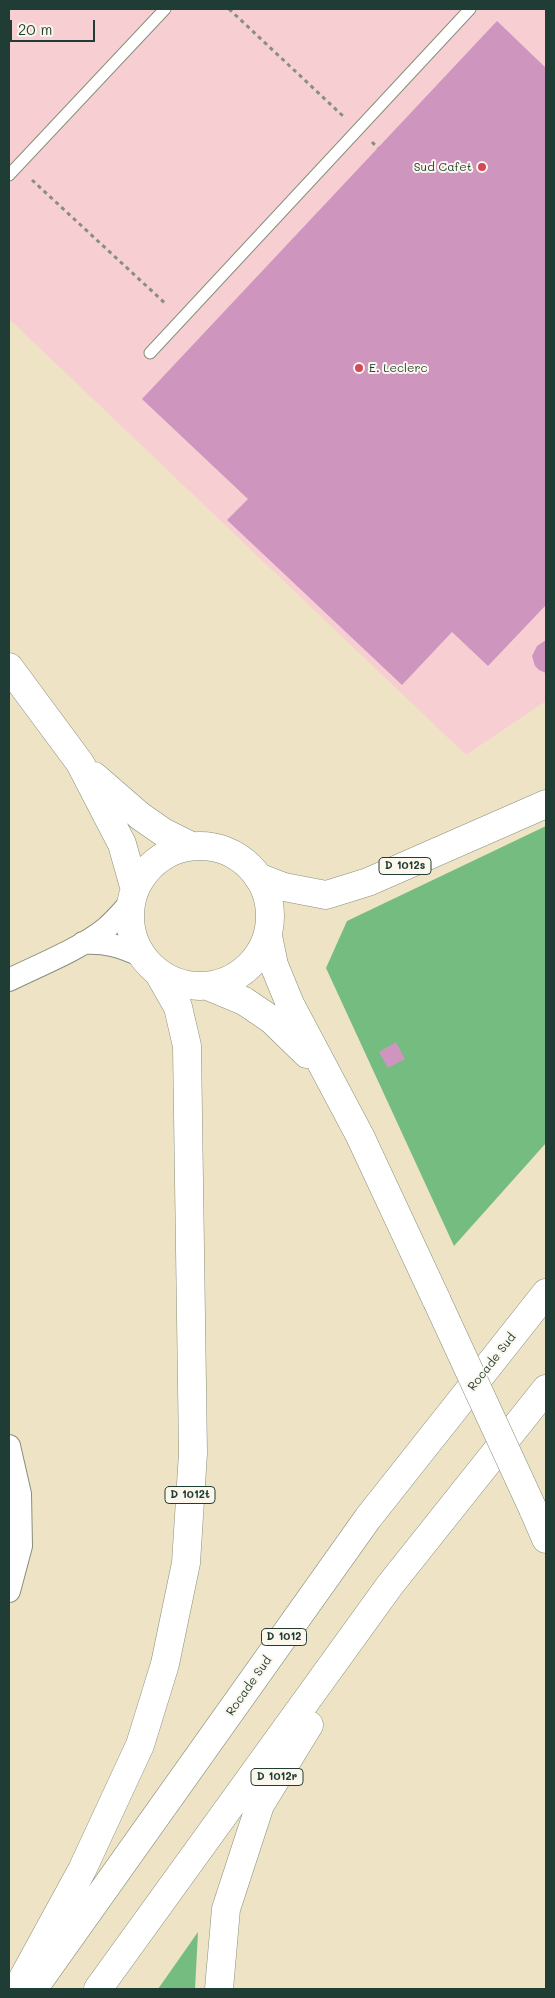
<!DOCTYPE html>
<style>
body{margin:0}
#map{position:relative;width:555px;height:1998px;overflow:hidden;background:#eee3c4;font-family:Mali,sans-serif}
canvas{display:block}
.frame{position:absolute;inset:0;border:10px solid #1f3d34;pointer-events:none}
.scale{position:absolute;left:10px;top:20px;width:85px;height:22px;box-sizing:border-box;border:2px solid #1f3d34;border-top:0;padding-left:6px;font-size:15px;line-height:18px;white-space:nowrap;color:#1f3d34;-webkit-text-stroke:4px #fbf7ec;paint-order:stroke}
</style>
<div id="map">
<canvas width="555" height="1998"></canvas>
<div class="frame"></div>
<div class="scale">20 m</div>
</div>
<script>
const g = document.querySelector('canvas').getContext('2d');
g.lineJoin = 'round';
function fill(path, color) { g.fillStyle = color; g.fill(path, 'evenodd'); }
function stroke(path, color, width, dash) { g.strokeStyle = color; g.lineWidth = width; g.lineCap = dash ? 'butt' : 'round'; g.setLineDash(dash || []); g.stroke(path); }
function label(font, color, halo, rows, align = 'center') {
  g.font = font + ' Mali,sans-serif'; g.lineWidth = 4; g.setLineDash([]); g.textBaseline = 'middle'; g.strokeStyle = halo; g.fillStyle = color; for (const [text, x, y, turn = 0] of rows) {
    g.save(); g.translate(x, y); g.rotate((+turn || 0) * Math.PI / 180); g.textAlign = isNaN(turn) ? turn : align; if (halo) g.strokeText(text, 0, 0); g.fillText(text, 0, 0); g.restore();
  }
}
const built = new Path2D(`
 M9 9H546V701L466 755 9 319Z`);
const forest = new Path2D(`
 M546 826V1143L454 1246 326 968 347 921Z
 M198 1932 195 1989H158Z`);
const building = new Path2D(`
 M497 21 546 68V605L488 666 452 632 402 685 227 520 248 499 142 399Z
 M546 640V673L539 670 535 666 532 656 537 646Z
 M396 1042 405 1059 388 1068 379 1052Z`);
const path = new Path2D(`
 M229 9 343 116
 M372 142 378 148
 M32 180 167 305`);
const lane = new Path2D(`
 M9 175 165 9
 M150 353 470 9`);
const street = new Path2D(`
 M83 943C105 941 122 947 142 956
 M9 980C37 966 80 949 105 929 115 921 123 911 131 902
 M9 1446 20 1494 21 1546 9 1591`);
const secondary = new Path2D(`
 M9 667 80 763 122 844 135 890
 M94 776 140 816 163 832 191 846
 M130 916a70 70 0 1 1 140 0a70 70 0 1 1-140 0Z
 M268 936 274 965 290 1004 360 1136 437 1301
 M208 986 244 1001 272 1020 307 1054
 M533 1509 546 1539`);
const highway = new Path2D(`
 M258 877 284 887 326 895 368 882 546 804
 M34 1988 368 1518 546 1293
 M17 1989 82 1870 140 1745 165 1664 186 1563 193 1453 187 1046 178 1007 158 972
 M98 1989 390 1585 546 1389
 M219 1989 226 1909 260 1805 309 1725`);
const secondaryBridge = new Path2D(`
 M437 1301 533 1509`);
const markers = [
 [482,167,5,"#d1495b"],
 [359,368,5,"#d1495b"]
];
const shields = [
 [405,866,52],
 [190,1495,50],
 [284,1637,45],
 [277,1777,52]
];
const shieldNames = [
 ["D 1012s",405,866],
 ["D 1012t",190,1495],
 ["D 1012",284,1637],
 ["D 1012r",277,1777]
];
const poiNames = [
 ["Sud Cafet",472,167],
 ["E. Leclerc",369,368,"left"]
];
const streetNames = [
 ["Rocade Sud",492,1362,-52],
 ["Rocade Sud",249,1686,-55]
];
fill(built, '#f7cfd3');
fill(forest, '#75bc80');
fill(building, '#ce95be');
stroke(lane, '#86907c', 13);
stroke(street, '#86907c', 24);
stroke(secondary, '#86907c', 29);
stroke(highway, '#86907c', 29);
stroke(path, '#86907c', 3, [4, 4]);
stroke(lane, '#fff', 11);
stroke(street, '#fff', 22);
stroke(secondary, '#fff', 28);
stroke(highway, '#fff', 28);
stroke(secondaryBridge, '#86907c', 29, []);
stroke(secondaryBridge, '#fff', 28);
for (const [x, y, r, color] of markers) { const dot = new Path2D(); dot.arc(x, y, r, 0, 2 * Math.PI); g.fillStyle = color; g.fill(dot); stroke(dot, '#fbf7ec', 2); }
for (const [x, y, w] of shields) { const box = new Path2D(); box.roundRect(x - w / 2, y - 8.5, w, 17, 4); g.fillStyle = '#fbf7ec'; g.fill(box); stroke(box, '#1f3d34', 1); }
label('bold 11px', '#1f3d34', null, shieldNames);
label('12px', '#1f3d34', '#fbf7ec', poiNames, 'right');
label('12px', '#1f3d34', '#fbf7ec', streetNames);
</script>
